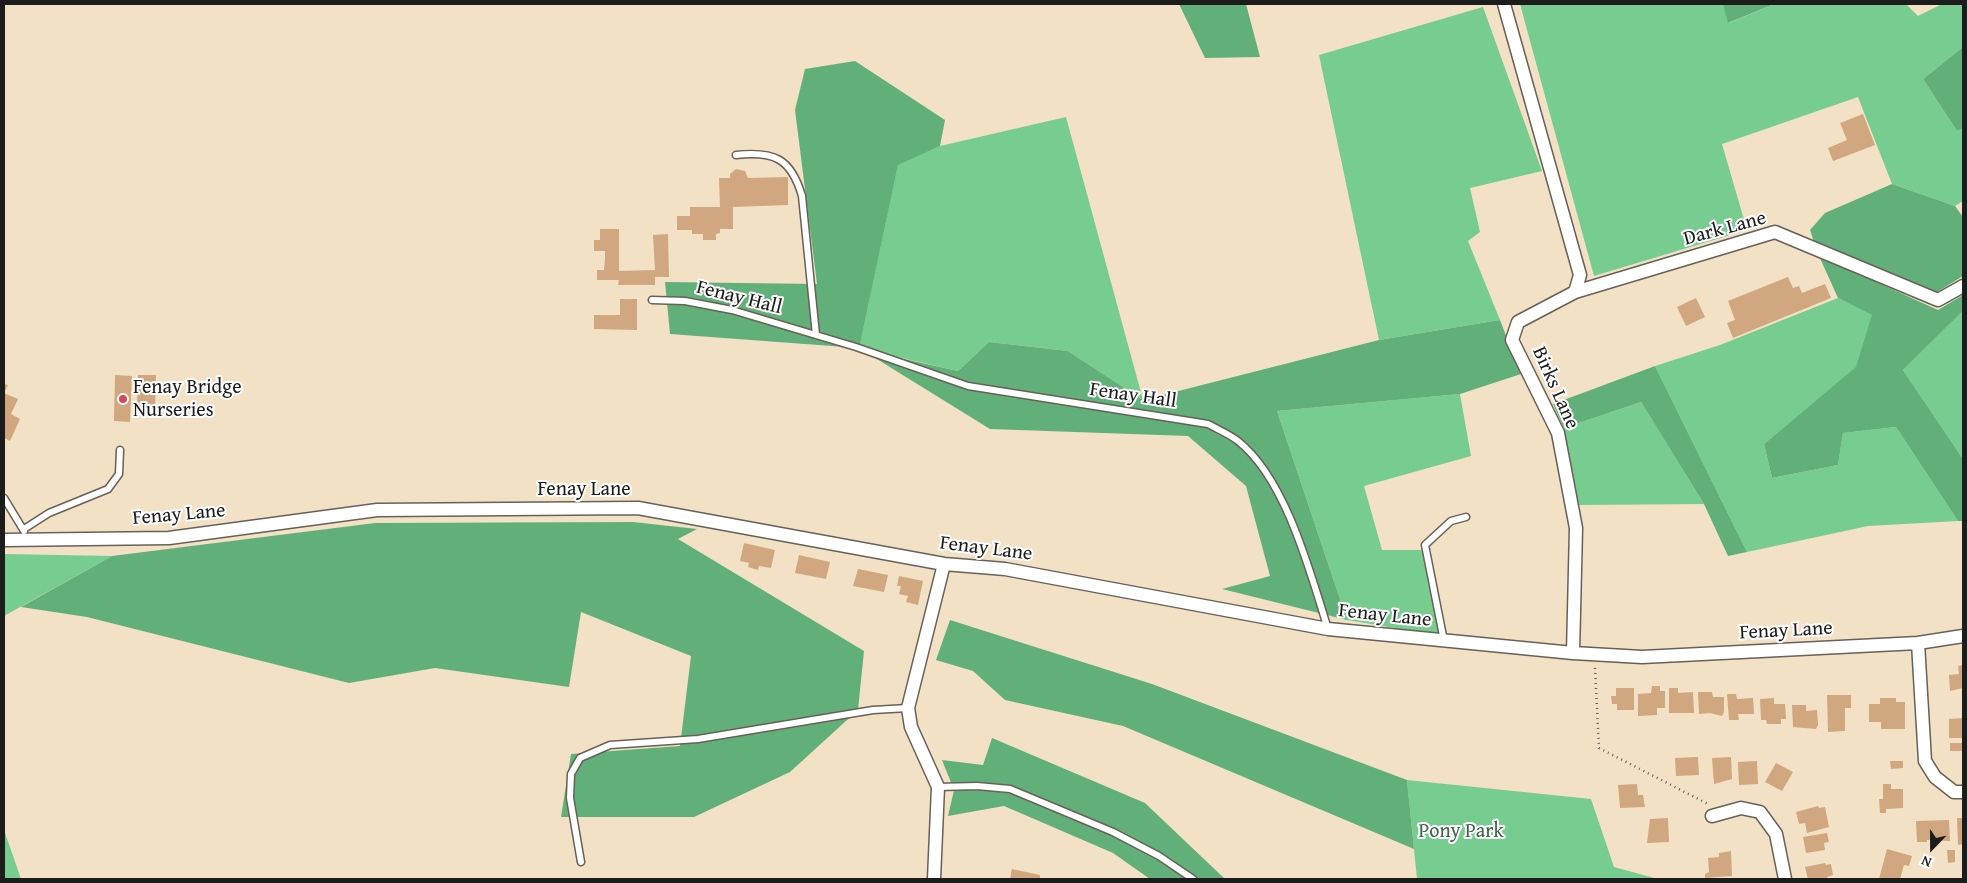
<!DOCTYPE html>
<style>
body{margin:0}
#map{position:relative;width:1967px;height:883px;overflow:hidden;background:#f2e1c4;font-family:"Gentium Book Plus",serif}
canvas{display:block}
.frame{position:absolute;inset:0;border:5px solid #1c1c1c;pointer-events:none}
.north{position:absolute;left:1907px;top:823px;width:50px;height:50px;-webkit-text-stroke:4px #fff;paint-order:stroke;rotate:202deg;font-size:14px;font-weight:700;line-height:20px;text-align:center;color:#1c1c1c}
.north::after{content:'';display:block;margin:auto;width:18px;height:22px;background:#1c1c1c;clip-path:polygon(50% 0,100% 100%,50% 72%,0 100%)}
</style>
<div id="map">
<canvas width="1967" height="883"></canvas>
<div class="frame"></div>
<div class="north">N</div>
</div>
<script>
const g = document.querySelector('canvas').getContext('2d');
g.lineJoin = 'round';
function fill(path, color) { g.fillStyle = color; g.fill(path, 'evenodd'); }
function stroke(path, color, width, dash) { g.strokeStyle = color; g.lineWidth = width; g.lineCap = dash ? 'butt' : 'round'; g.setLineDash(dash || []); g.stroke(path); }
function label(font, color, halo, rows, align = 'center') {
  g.font = font + ' "Gentium Book Plus",serif'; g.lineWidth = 4; g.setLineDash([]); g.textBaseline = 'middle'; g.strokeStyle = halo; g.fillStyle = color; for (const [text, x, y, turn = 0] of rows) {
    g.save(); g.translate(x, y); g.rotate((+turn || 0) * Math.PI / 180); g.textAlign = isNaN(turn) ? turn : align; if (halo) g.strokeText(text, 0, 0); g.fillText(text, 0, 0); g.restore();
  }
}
const green = new Path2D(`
 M1520 4H1723L1729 23 1774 4H1906L1918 16 1942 4H1963V47L1923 79 1957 131 1963 128V201L1955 206 1892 184 1858 97 1722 144 1747 230 1594 276Z
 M1483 7 1542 171 1470 188 1480 232 1468 241 1500 320 1379 340 1319 55Z
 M1066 117 1143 400 1068 351 989 342 958 371 859 348 898 164 940 146Z
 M1838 298 1873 315 1857 367 1764 444 1772 478 1838 465 1843 433 1896 427 1958 521 1868 526 1747 552 1655 366 1720 345Z
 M1963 311V459L1903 370Z
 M1460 394 1471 456 1364 486 1382 550H1424L1444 636 1347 620 1277 411Z
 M1641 402 1704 504 1578 505 1564 428Z
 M4 554 112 556 4 616Z
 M1407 780 1591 799 1614 867 1658 879H1417Z
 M4 830 21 879H4Z`);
const forest = new Path2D(`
 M1179 4H1246L1260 57 1205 58Z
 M1723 4H1774L1728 23Z
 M1963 47V128L1957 131 1923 79Z
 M855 61 945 120 940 146 898 165 859 349 958 371 989 342 1068 351 1143 400 1379 340 1500 320 1521 374 1460 394 1277 411 1347 620 1222 589 1270 576 1246 486 1188 436 990 429 859 348 670 334 665 282 817 284 795 110 805 69Z
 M1892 184 1955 206 1963 217V276L1937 292 1814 242 1810 230 1825 213Z
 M1819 256 1938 310 1963 295V311L1903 370 1963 459V521H1958L1896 427 1843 433 1838 465 1772 478 1764 444 1856 367 1872 315 1838 298Z
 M1655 366 1747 552 1728 556 1704 504 1641 402 1564 428 1553 404Z
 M633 522 697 529 678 539 864 651 858 710 790 772 694 817H561L571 754 680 746 691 656 581 612 569 687 435 668 349 683 87 617 21 607 112 556 375 523Z
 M950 620 1152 684 1407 780 1414 849 1123 726 1005 700 973 671 936 660Z
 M992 738 1145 803 1225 879H1150L1113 853 1004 806 948 816 954 790 942 760 983 765Z`);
const building = new Path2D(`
 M1863 114 1875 145 1833 161 1828 148 1847 140 1840 123Z
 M736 169 745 171 748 178 788 177V205L733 207V229H720V233L716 234V240H703V234H692V230H677V216H690V207H720L719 178H730V174Z
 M600 229H619V271L655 270 653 235 668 234 669 277H655V285H618L619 280H597V270H604L605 259V251H594V240H600Z
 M1788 277 1793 288 1799 286 1802 293 1825 284 1831 298 1733 338 1727 323 1735 320 1728 301Z
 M1696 298 1705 317 1686 326 1677 307Z
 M620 299H637V330L594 329V315H620Z
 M115 375 132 376 130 422 114 421Z
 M138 375H156L155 407 137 406Z
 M4 384 8 385 4 393 18 399 11 414 20 419 10 441 4 438Z
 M744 543 775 550 771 568 759 566 758 570 748 567 749 563 740 561Z
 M799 555 830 562 826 579 795 573Z
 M858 569 888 575 884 592 853 586Z
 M899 576 923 581 918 605 906 602 908 596 899 594 901 586H897Z
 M1963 665V688L1950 691 1949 675 1959 674 1958 666Z
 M1652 686H1660V691H1665V708H1657V715L1638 716V694L1651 693Z
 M1616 688H1634V710H1617V704H1612L1611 696H1616Z
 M1669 688H1678V693L1693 692 1694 713H1669Z
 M1698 692H1712L1713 697H1724V712L1722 716 1710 713 1699 714Z
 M1727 694H1736L1737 699 1753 698 1754 714H1738L1739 720H1729Z
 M1827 695H1851V708H1845V731L1828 732Z
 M1774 698V704H1785L1786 719H1781V724H1767L1766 720H1761L1760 699Z
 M1880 698H1896V702H1905V729H1881V722H1869V704H1880Z
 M1792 705H1806V711L1817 710 1818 725 1816 729 1793 727Z
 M1963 718V738H1949V719Z
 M1950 743H1963V751H1950Z
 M1698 757 1699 775 1676 776 1675 758Z
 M1731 757 1732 779 1714 784 1712 758Z
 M1757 761 1758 784 1739 785 1738 762Z
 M1890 761H1903V768L1891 769Z
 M1776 763 1793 772 1782 791 1765 782Z
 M1637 784 1638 795H1643L1645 807 1620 808 1618 785Z
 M1883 784H1891V789H1903V808L1886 809V813H1880L1879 799H1883Z
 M1818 806 1819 808 1825 807 1829 827 1807 833 1805 823 1799 824 1796 812Z
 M1668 818 1669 842 1647 843 1650 819Z
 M1957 818H1963V844L1958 845Z
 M1949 820 1950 841 1927 840V842H1917L1916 821Z
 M1827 833 1829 842 1824 843 1825 850 1806 853 1803 837Z
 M1887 849 1912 856 1909 866 1904 865 1900 879H1879Z
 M1947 850H1955V862L1948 863Z
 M1731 851 1732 876 1705 878V874L1709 872 1708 858 1719 857V853Z
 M1825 863 1826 865 1831 864 1833 875 1827 877 1828 879H1808L1805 867Z
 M1012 869 1040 875V879H1010Z`);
const path = new Path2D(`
 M1595 668 1599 748 1708 804`);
const service = new Path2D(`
 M736 155C774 151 791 158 802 196L816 335
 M652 300 685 301 732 310 856 347 968 386 1208 424C1217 429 1229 434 1238 441 1286 479 1310 572 1328 629
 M4 498 24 531
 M24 529 49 513 108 489 119 474 120 450
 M1444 641 1425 545 1451 521 1466 517
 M938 787 977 786 1010 789 1113 832 1159 856 1193 879
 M581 862 570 798 571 774 580 758 610 745 698 739 873 710 908 708`);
const minor = new Path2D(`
 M1504 4 1580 275 1575 292 1518 322 1512 340 1558 433 1576 528 1573 653
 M1575 292 1775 232 1938 300 1963 286
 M4 540 169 538 377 510 638 508 944 564 1005 569 1328 629 1573 653 1642 657 1918 643 1963 636
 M1918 643 1925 761 1935 777 1954 792H1963
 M1712 816 1741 808 1760 812 1776 834 1785 879
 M934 879 938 787 911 727 908 708 944 564`);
const markers = [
 [123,399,5,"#d1495b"]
];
const streetNames = [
 ["Dark Lane",1725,229,-15],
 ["Fenay Hall",739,298,14],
 ["Birks Lane",1555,388,66],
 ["Fenay Hall",1133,396,8],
 ["Fenay Lane",584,490],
 ["Fenay Lane",179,515,-5],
 ["Fenay Lane",986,549,7],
 ["Fenay Lane",1385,616,6],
 ["Fenay Lane",1786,631,-3]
];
const poiNames = [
 ["Fenay Bridge",133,388],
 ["Nurseries",133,411]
];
const parkNames = [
 ["Pony Park",1461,832]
];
fill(green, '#77cc8f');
fill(forest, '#61b07a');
fill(building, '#d1a780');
stroke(service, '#676157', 9);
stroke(minor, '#676157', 15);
stroke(path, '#676157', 2.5, [1, 4]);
stroke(service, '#fff', 6);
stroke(minor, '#fff', 12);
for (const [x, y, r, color] of markers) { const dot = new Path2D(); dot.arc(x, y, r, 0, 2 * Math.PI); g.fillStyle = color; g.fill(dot); stroke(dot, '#fff', 2); }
label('20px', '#1c1c1c', '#fff', streetNames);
label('20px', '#1c1c1c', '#fff', poiNames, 'left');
label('20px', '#40624a', '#fff', parkNames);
</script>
